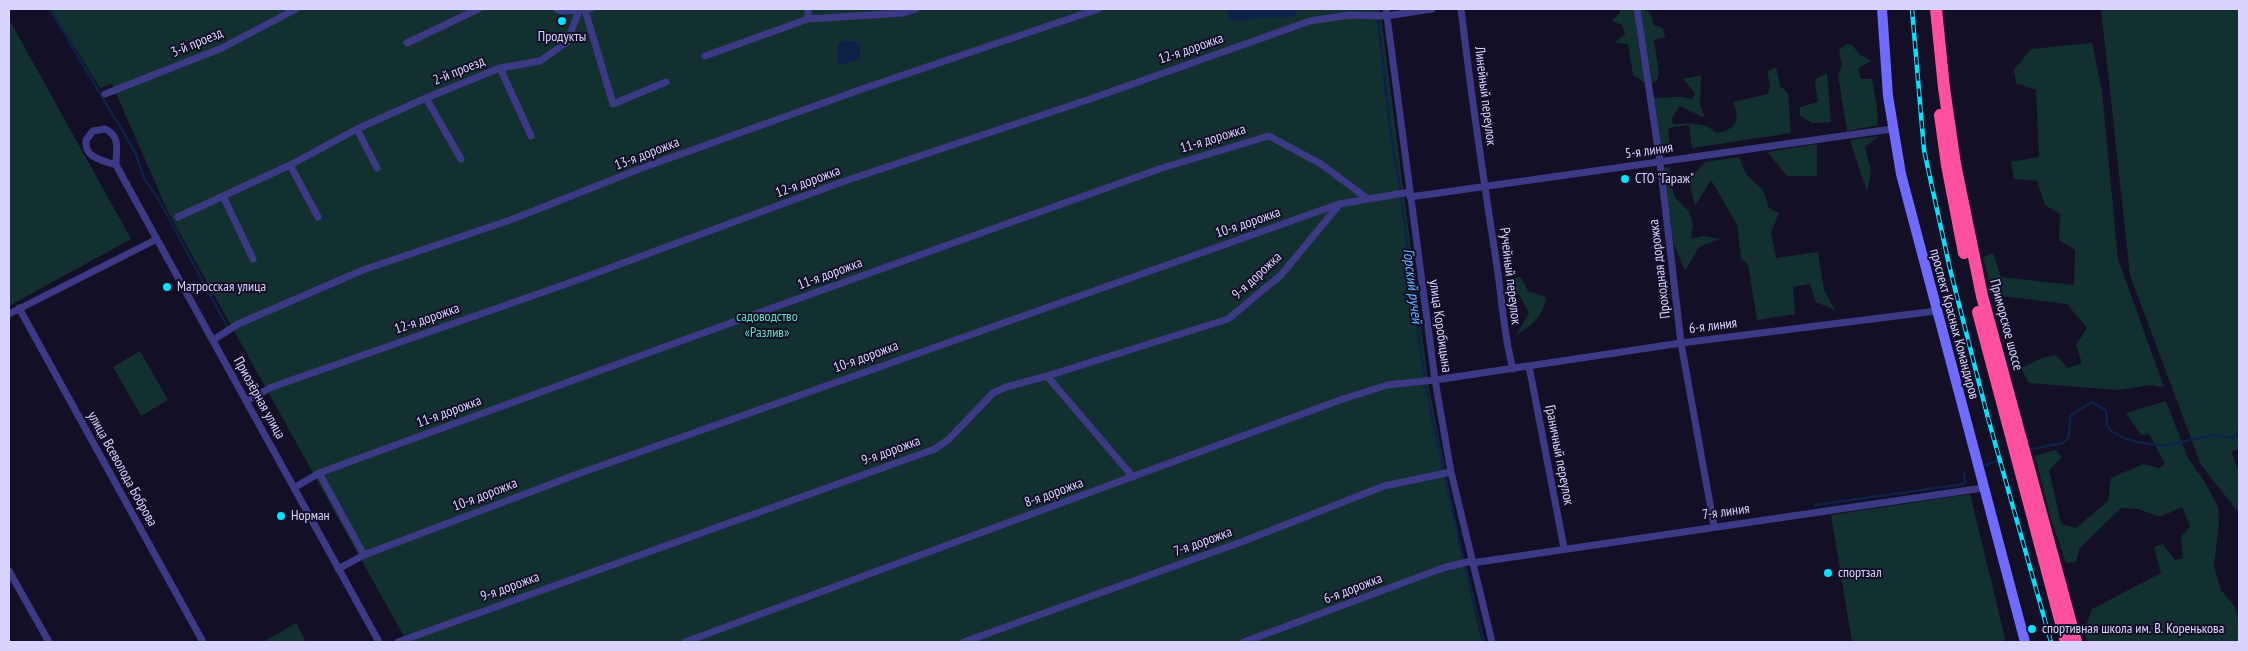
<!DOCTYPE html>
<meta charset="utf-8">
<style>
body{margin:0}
#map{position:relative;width:2248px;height:651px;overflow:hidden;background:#130f26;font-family:"PT Sans Narrow",sans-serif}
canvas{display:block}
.frame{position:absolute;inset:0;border:10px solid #d9d4ff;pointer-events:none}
</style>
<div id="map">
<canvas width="2248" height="651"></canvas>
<div class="frame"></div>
</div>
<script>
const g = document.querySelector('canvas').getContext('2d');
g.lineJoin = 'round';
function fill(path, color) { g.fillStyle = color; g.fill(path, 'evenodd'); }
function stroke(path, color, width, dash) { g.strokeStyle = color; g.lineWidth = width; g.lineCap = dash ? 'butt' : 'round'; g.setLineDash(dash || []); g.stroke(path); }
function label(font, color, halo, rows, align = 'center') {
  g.font = font + ' "PT Sans Narrow",sans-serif'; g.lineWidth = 4; g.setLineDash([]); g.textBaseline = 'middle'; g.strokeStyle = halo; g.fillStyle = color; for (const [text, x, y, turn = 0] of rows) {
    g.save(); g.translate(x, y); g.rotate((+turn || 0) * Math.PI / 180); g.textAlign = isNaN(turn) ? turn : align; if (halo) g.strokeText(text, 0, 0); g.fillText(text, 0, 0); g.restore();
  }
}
const green = new Path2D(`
 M51 9H1380L1429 388 1464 565 1482 642H407L168 212 112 84 100 88Z
 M1620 9H1633L1645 83 1633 75 1628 44 1614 43 1625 34 1622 25 1612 21 1620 13Z
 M1639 9C1651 9 1651 15 1654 25L1663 28 1665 37 1654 40 1659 74 1656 82 1651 83Z
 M2101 9H2239V449L2231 452 2239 471V513L2201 465 2130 275Z
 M9 19 131 239 9 306Z
 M2092 43 2102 91 2118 259 2164 387 2150 385 2118 390 2029 383 2021 368 2042 358 2056 355 2068 368 2082 363 2076 345 2087 328 2067 304 1993 295 1983 257 1993 253 2001 277 2074 285 2075 250 2059 240 2060 214 2045 205 2037 181 2014 179 2011 162 2039 157 2036 90 2016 83 2014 70 2031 49Z
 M1846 44 1852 45 1860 55 1872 61 1858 68 1861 79H1872L1877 107 1878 125 1847 131 1838 75 1842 65 1839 50Z
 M1776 67 1780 86 1788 93 1791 133 1692 148 1689 125 1668 128 1670 148H1660L1653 97C1670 99 1675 94 1692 99L1695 93 1683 79 1701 75 1700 104 1705 118 1680 106 1672 118 1673 124C1688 123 1705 122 1717 133 1736 130 1741 119 1733 102L1768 94 1770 86 1767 71Z
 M1827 73 1831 122 1813 123 1800 116V107L1818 102 1815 82 1817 78Z
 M1879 136 1865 147 1871 171 1867 192 1850 140Z
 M1817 144V176H1787L1767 152Z
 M1739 157 1746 174 1763 190 1769 208 1779 213 1771 232 1776 258 1818 252 1824 290 1835 310 1816 302 1810 284 1793 287 1795 314 1757 320 1748 264 1741 259 1737 225 1711 180 1695 206 1689 180 1705 162Z
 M1670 167 1669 179 1675 197 1688 210 1693 224 1691 239 1703 236 1720 239 1699 247 1685 271 1673 242 1664 168Z
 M1521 277 1528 291 1546 297C1544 315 1532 326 1516 335L1529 313 1510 278Z
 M140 351 168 400 141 416 113 367Z
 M2166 401 2188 458 2206 484 2218 507 2219 524 2214 567 2221 590 2235 607 2239 622V642H2088L2084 632 2092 609 2161 573 2154 547 2163 544 2175 560 2183 558 2181 537 2190 526 2182 507 2160 517 2138 509 2121 508 2079 549 2076 562 2066 563 2050 516 2035 456 2055 450 2062 457 2049 470 2061 524 2076 528 2108 501 2111 478 2143 464 2160 468 2165 464 2149 434 2141 435 2126 413Z
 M1970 494 2006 642H1852L1831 515Z
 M296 623 306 642H263Z`);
const water = new Path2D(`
 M1227 9H1297L1296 16C1278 21 1274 16 1259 18 1245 20 1245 22 1230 20Z
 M843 41H856L860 45V59L839 65 837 62 838 44Z`);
const stream = new Path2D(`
 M50 9 135 152 144 178 159 200 228 328
 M1377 9V10
 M1378 18 1390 128 1400 190
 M1401 197 1424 375
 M1425 383 1443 469
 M2032 449 2063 443 2069 438 2070 416 2092 402 2106 411 2107 425 2111 431 2126 439 2138 442 2163 446 2213 435 2233 438 2239 432
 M1986 465 1997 461
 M1445 476 1463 558
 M1815 505 1958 485 1965 483 1964 472
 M1466 567 1484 642`);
const street = new Path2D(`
 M557 9 562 11 590 9
 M1386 9 1435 380 1451 472 1492 642
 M1461 9C1471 93 1483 176 1496 260 1502 297 1503 333 1513 369
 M1637 9 1660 162 1681 343 1714 526
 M585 10 613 104 666 82
 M808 19V9
 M407 43 478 9
 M705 56 808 19 903 13 916 9
 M500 68 531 136
 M105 94 222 48 296 9
 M426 98 461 159
 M357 129 377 168
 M116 165C102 160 84 158 86 140L93 131 105 129C121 136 116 150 116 165L379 642
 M290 165 318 217
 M223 196 253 259
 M1410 197 1892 129
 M178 217 290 165 357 129 426 98 500 68 540 61 567 42 579 11
 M19 308 203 642
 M9 314 157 239
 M213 340 238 324 363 270 513 219 642 168 865 88 1098 9
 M1529 366 1564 548
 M1047 376 1133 477
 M246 401 272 387 569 283 839 183 1096 97 1310 21 1349 15 1386 16 1432 9
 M319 473 364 555
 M294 488 319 473 700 334 1162 168 1269 136 1321 164 1368 199
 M1472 563 1983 488
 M338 569 364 555 575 475 1339 204 1410 192
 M9 571 49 642
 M398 642 935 449 948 440 993 393 1006 387 1047 376 1228 319 1281 275 1339 205
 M685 642 1340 400 1387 385 1435 380 1681 343 1936 311
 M964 642 1244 541 1384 486 1451 472
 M1244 642 1443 568 1471 561`);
const secondary = new Path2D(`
 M1882 9 1888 96 1901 174 2025 642`);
const highway = new Path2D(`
 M1936 9 1944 88 1955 164 1982 296 2076 642
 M1940 115 1947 165 1964 253
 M1978 312 2066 642`);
const rail = new Path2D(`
 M1912 9 1924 150 1950 269 1988 418 2051 642`);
const markers = [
 [562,21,5,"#00e5ff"],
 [1625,179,5,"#00e5ff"],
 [167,287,5,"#00e5ff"],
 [281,516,5,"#00e5ff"],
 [1828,573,5,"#00e5ff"],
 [2032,629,5,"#00e5ff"]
];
const poiNames = [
 ["Продукты",562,37,"center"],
 ["СТО \"Гараж\"",1635,179],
 ["Матросская улица",177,287],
 ["Норман",291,516],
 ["спортзал",1838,573],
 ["спортивная школа им. В. Коренькова",2042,629]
];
const streetNames = [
 ["3-й проезд",197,43,-23],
 ["12-я дорожка",1191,49,-19],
 ["2-й проезд",459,71,-22],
 ["Линейный переулок",1485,96,83],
 ["11-я дорожка",1213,139,-17],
 ["5-я линия",1649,151,-8],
 ["13-я дорожка",647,154,-21],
 ["12-я дорожка",808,182,-20],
 ["10-я дорожка",1248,223,-19],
 ["Проходная дорожка",1660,269,-97],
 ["11-я дорожка",830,274,-20],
 ["9-я дорожка",1257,276,-43],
 ["Ручейный переулок",1510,276,83],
 ["12-я дорожка",427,319,-19],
 ["проспект Красных Командиров",1954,324,75],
 ["Приморское шоссе",2006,325,75],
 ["улица Коробицына",1440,326,82],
 ["6-я линия",1713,326,-7],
 ["10-я дорожка",866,357,-20],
 ["Приозёрная улица",259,398,61],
 ["11-я дорожка",449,412,-20],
 ["9-я дорожка",891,451,-20],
 ["Граничный переулок",1559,455,79],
 ["улица Всеволода Боброва",122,469,61],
 ["8-я дорожка",1054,493,-20],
 ["10-я дорожка",485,495,-21],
 ["7-я линия",1726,512,-8],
 ["7-я дорожка",1203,542,-20],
 ["9-я дорожка",510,587,-20],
 ["6-я дорожка",1353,589,-21]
];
const parkNames = [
 ["садоводство",767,317],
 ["«Разлив»",767,333]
];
const waterNames = [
 ["Горский ручей",1412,286,83]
];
fill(green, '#12302f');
fill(water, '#0c2248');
stroke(stream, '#0c2248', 2.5);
stroke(street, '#3d3a85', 7);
stroke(secondary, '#6f6bff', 10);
stroke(highway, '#ff4fa3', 12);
stroke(rail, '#00e5ff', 4.5);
stroke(rail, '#130f26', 2.5, [8]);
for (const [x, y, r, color] of markers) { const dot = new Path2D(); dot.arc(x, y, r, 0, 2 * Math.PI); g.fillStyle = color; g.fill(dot); stroke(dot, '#130f26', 2); }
label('14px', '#d9d4ff', '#130f26', poiNames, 'left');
label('14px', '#d9d4ff', '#130f26', streetNames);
label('14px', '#5fe0c0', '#130f26', parkNames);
label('italic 15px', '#62b6ff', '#130f26', waterNames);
</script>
